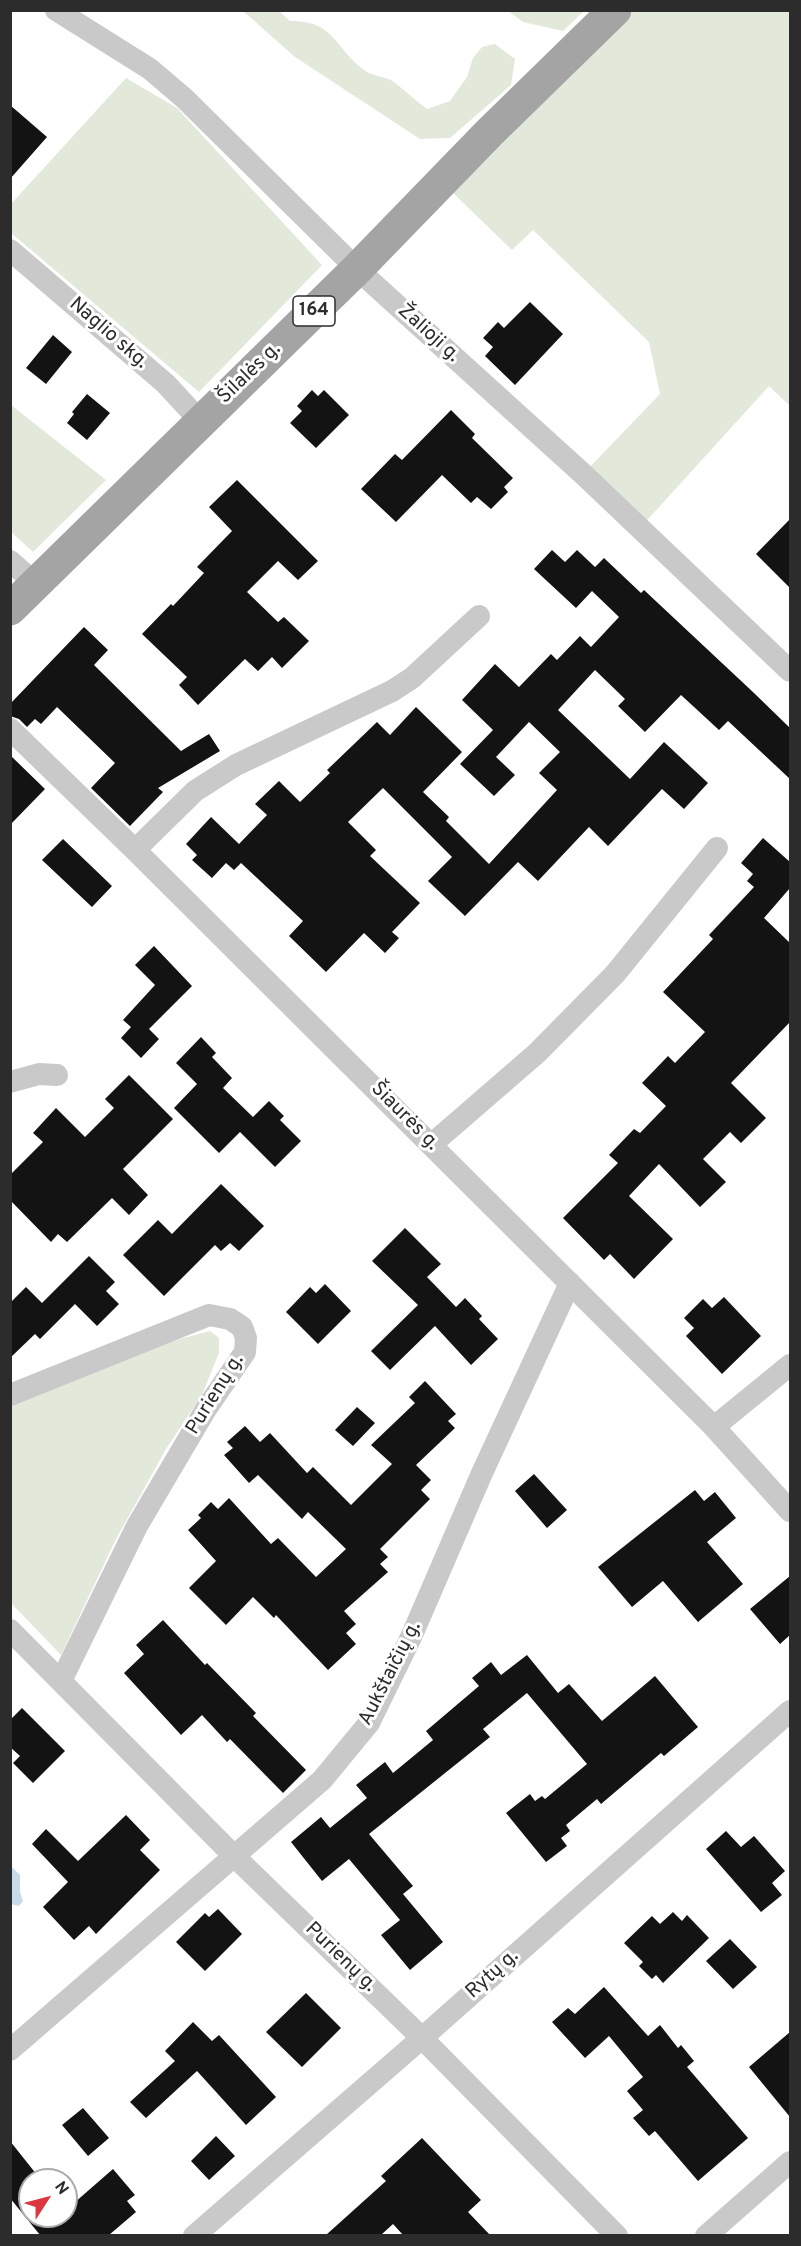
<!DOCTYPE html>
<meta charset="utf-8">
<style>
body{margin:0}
#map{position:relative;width:801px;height:2246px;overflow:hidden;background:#fff;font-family:Overpass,sans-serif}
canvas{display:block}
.frame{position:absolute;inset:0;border:12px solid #2c2c2c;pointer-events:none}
.north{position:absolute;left:18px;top:2168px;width:60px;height:60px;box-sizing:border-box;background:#fff;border:2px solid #ababab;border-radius:50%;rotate:54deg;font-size:16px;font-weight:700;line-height:24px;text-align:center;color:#2c2c2c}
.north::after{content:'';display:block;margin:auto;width:21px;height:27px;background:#da373f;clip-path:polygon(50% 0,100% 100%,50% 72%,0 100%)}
</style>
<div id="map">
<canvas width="801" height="2246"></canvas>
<div class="frame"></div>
<div class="north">N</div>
</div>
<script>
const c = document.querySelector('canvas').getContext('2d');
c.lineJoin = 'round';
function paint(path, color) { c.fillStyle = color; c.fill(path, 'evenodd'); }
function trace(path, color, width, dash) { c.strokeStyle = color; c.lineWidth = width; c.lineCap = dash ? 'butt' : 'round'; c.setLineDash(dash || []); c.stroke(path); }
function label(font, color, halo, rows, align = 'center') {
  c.font = font + ' Overpass,sans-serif'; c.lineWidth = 6; c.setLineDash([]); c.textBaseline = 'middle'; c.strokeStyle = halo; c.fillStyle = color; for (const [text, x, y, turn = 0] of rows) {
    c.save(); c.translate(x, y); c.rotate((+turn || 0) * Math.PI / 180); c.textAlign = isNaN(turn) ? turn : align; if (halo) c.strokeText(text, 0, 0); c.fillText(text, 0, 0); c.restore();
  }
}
paint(new Path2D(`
 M243,11H279L290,21C335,21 333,46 364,70C373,77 386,76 394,82C406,91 416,101 427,109L450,101L467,77L473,58L482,47L495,44L515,59L511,85L450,138L420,139L295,57Z
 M508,11H584L563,31L523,22Z
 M634,11H790V406L769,386L640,528L583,474L660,394L649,342L533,230L512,250L453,193L586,55Z
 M126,78L177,108L322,265L199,392L11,233V204Z
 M11,405L106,480L33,552L11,532Z
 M210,1331L219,1338V1353L202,1395L166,1449L115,1541L61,1655L11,1603V1406C74,1375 142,1348 210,1331Z`), '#e2e9da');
paint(new Path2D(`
 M11,1866L20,1875V1892L23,1901L19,1906L11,1904Z`), '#c7dbe8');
paint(new Path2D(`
 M10,105L47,137L10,179Z
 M530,302L563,334L515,385L485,356L493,347L483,338L498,322L504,328Z
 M53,335L72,352L46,384L26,368Z
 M312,390L318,396L324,390L349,415L316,448L290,423L302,411L297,406Z
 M87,394L110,413L87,440L67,423L74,414L72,412Z
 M451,410L475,434L472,438L513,478L504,487L508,492L491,509L477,497L471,503L442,475L396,522L361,489L395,454L402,460Z
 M237,480L318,561L298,580L278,561L247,592L278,622L284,617L309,641L282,668L272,657L258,671L245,659L198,705L179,685L187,677L142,634L171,604L173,606L204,573L197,567L232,531L209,507Z
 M790,519V588L756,554Z
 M552,550L565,562L577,550L595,567L604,558L641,593L644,590L754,693L790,728V779L728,721L719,730L681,695L645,732L618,706L625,699L595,670L558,710L630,779L664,742L708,783L684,809L662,789L608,846L589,827L538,881L518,862L465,916L428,881L452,857L383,788L348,822L376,850L370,856L420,903L392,932L399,938L385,953L364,933L326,972L289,936L303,921L241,863L234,870L226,863L212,878L192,860L197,855L186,844L211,817L239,844L267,815L255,804L279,781L300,802L330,773L327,770L377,722L390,735L416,707L462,752L423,792L449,817L446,821L489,864L557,790L539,773L560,752L529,722L496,757L515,775L494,796L460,764L493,730L462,700L495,664L519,687L551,654L557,660L580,636L591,647L619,617L592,591L576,608L534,569Z
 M84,627L108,650L94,665L181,751L209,734L220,751L158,788L163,792L130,826L91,788L115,763L57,707L41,724L35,719L27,727L19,719L10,716V704Z
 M10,755L45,789L10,825Z
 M763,838L790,862V888L764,918L790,943V1022L731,1083L766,1118L741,1143L730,1132L703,1159L726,1182L700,1207L659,1164L629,1196L673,1239L634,1279L610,1254L604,1260L563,1218L618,1163L609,1155L634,1129L640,1133L666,1106L642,1083L668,1056L675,1063L705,1032L663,992L713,939L709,935L754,887L747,881L753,874L741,863Z
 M63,839L112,886L92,907L42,860Z
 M154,946L192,986L149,1029L159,1039L141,1058L121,1038L131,1027L123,1020L155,985L135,965Z
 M201,1037L216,1053L212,1057L232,1078L223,1088L253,1117L269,1101L284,1116L280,1120L301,1141L275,1167L240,1132L219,1153L174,1108L197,1084L176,1063Z
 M129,1075L173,1119L123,1169L148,1195L129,1215L112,1198L67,1242L58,1234L51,1242L10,1200V1175L43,1142L33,1133L56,1108L85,1137L114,1108L105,1099Z
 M221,1184L264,1226L239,1251L230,1243L221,1251L215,1245L164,1296L123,1255L158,1220L172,1234Z
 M405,1228L441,1264L427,1277L456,1307L465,1298L482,1316L479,1319L498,1339L471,1365L435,1326L390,1370L371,1351L418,1305L372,1261Z
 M89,1256L115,1282L106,1291L119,1304L97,1326L75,1304L40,1339L35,1334L10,1358V1303L26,1287L42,1303Z
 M325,1284L351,1311L318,1344L286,1312L310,1287L316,1293Z
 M724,1297L761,1336L722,1374L686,1336L694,1328L684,1318L703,1299L712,1308Z
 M425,1381L456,1414L448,1421L455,1428L416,1465L431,1480L421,1490L430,1499L380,1549L388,1557L380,1564L388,1572L344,1611L356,1624L346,1633L356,1644L328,1670L276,1615L274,1618L253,1597L226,1625L189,1588L216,1561L188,1530L201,1518L198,1515L211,1502L218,1509L229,1498L271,1544L278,1538L316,1577L346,1549L308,1512L302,1519L258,1475L249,1483L224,1455L233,1448L227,1442L245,1426L260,1442L270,1433L307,1473L313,1467L351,1505L392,1464L371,1445L415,1403L409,1397Z
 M357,1407L375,1423L353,1446L335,1430Z
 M534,1474L567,1510L547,1528L515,1491Z
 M695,1490L704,1501L715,1492L736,1518L707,1542L743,1584L698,1622L663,1581L632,1607L598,1567Z
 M790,1576V1635L780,1644L750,1609Z
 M163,1620L205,1665L207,1663L256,1713L253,1716L306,1770L283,1793L230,1739L227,1742L202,1715L181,1735L124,1673L144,1654L136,1645Z
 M527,1655L558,1693L569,1684L602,1721L655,1676L698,1727L664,1756L661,1753L601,1804L597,1799L566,1825L570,1831L561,1838L567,1846L546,1862L506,1813L530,1794L535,1801L542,1796L545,1799L587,1764L527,1693L483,1729L490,1737L369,1834L413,1886L403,1894L443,1942L410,1970L381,1935L400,1920L349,1859L322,1881L291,1842L321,1817L330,1828L367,1798L356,1785L385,1762L393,1773L433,1740L426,1731L479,1686L472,1678L491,1662L501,1675Z
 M22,1708L65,1751L33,1783L13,1763L20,1756L10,1747V1720Z
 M126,1815L150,1840L140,1850L160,1870L96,1934L89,1926L74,1940L43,1907L68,1882L32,1844L46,1829L78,1861Z
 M726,1831L741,1847L754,1836L785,1871L772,1883L782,1895L761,1912L706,1849Z
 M218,1909L242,1934L205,1971L176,1942L205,1913L209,1917Z
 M673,1912L682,1921L687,1915L709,1938L663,1983L656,1975L652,1979L639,1966L643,1962L624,1943L652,1916L660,1924Z
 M730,1939L757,1967L733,1989L706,1961Z
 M604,1987L648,2036L660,2025L678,2048L681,2045L694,2061L687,2067L748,2138L698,2181L655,2131L649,2136L633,2118L643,2110L627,2091L643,2077L609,2036L585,2058L552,2022L568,2008L575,2014Z
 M306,1993L341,2028L302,2067L266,2032Z
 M193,2022L212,2041L219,2035L276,2097L246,2125L197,2071L146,2118L130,2102L175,2061L165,2051Z
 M790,2032V2117L749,2067Z
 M83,2108L109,2138L88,2156L62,2125Z
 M216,2136L235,2156L209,2180L191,2161Z
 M422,2138L481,2200L468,2212L490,2235H403L393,2224L381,2235H326L386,2181L381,2176Z
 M10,2141L41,2180H30V2216H66V2210L113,2169L135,2195L127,2201L136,2212L109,2235H40L10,2198Z`), '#131313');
trace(new Path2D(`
 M56,10L150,69L184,98L357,269L583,474L790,671
 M10,250L166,384L201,422
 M10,561L36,584
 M10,729L135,850L714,1427L790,1511
 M135,850L195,791L236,765L392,691L412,678L479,616
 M10,1082L39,1074L57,1075
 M432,1144L537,1053L615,974L717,848
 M10,1395L209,1315L230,1319L242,1327L246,1338L245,1352L206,1409L137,1526L61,1681
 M714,1427L790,1365
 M10,1630L234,1856L422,2038L617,2236
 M10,2050L322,1780L369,1723L412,1635L482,1473L570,1283
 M194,2236L422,2038L790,1711
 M706,2236L790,2162`), '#c9c9c9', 22);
trace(new Path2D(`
 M10,609L357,269L489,133L615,10`), '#a4a4a4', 33);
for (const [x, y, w] of [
 [314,311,42]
]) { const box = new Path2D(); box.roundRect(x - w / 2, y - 15, w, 30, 4.5); c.fillStyle = '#fff'; c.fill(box); trace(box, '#2c2c2c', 1.5); }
label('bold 18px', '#2c2c2c', null, [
 ["164",314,311]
]);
label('20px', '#2c2c2c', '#fff', [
 ["Naglio skg.",108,334,41],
 ["Žalioji g.",428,334,42],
 ["Šilalės g.",250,374,-44],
 ["Šiaurės g.",404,1117,45],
 ["Purienų g.",216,1395,-58],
 ["Aukštaičių g.",391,1674,-63],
 ["Purienų g.",340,1958,44],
 ["Rytų g.",493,1975,-42]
]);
</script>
